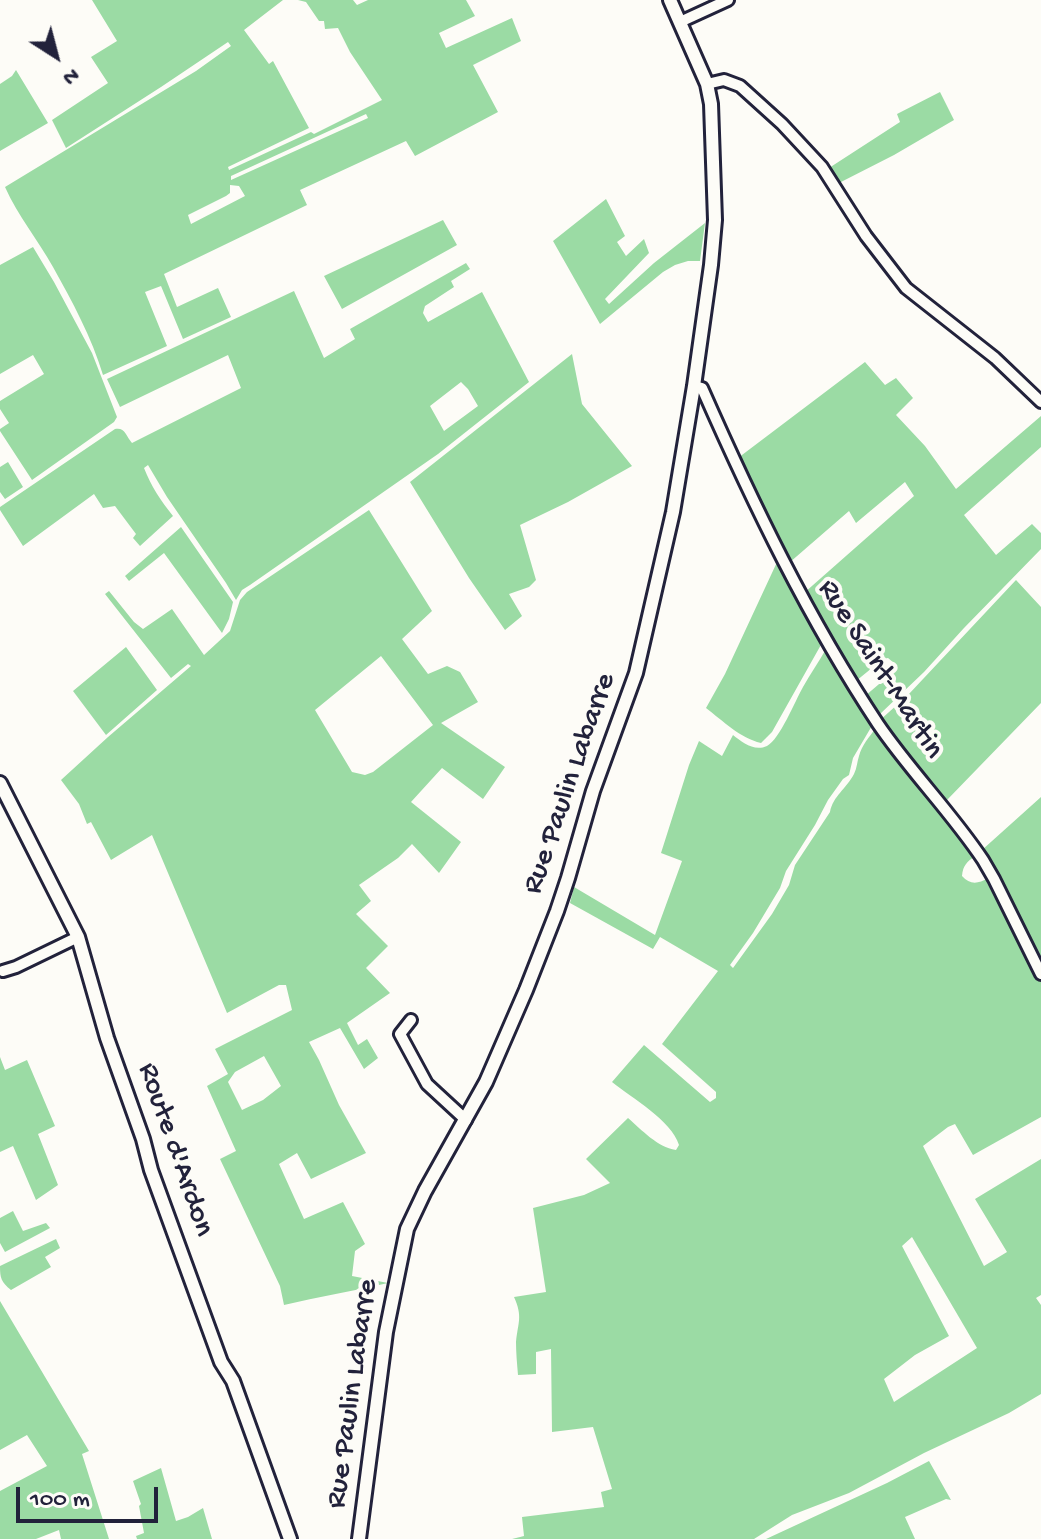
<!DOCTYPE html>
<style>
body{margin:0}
#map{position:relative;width:1041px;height:1539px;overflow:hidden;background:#fdfcf7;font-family:"Gochi Hand",sans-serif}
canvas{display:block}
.north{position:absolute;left:16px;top:16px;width:80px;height:80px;-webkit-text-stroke:6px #fdfcf7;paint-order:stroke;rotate:144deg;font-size:22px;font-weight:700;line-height:32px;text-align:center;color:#22223b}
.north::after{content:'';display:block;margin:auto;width:28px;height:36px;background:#22223b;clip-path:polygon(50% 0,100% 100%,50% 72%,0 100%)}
.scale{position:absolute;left:16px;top:1487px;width:142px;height:36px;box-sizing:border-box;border:4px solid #22223b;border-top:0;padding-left:10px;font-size:24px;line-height:28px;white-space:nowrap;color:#22223b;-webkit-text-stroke:6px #fdfcf7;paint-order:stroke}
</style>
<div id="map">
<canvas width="1041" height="1539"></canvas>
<div class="north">N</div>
<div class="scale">100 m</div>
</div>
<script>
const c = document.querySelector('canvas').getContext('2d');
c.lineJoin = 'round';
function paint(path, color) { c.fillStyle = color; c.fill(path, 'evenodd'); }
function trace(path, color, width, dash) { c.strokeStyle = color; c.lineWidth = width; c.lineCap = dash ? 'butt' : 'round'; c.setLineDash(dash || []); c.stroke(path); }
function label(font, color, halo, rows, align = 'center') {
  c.font = font + ' "Gochi Hand",sans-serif'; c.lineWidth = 8; c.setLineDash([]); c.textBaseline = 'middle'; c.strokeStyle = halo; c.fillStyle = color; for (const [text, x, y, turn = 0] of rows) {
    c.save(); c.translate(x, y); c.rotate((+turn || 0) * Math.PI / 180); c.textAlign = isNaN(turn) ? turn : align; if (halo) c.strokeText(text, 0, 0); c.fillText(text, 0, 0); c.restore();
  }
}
paint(new Path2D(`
 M92,0H283L244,30L269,64L273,61L309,128L228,167L229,170L311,132L314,134L382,100L350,52L338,28L325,29L324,21H319L306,2L298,0H353L357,5L368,0H466L475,16L439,33L446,48L512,18L521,41L473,65L498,112L415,156L406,141L300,190L307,205L164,274L177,307L218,288L231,317L183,339L161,286L145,292L167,346L103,375C92,338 72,301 53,267C38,240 18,216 5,187L196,71L231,46L228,42L161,87L66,148L52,120L108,83L91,57L117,41ZM366,114L368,118L231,180V176ZM230,185L239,186L245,196L191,224L188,215L226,196L230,193Z
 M16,70L48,123L0,151V84L12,76Z
 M940,92L954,120L894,155L839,183L829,168L900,122L897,114Z
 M606,199L625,236L617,242L626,256L644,239L649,253L605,299L609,304L654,263L705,223L700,261H688L675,265L663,272L600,324L553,241Z
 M443,220L457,245L342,309L324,276Z
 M33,247L54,282L92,353L117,417L114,422L32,480L0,431V429L9,423L0,409V401L44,374L33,355L0,374V265Z
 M466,263L470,269L451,281L454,287L425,306L423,313L428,322L482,292L529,382L438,454L250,585L242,590L236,600L226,583L167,497L148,465L144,468C151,486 161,501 173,516L140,546L133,538L136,534L115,506L103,508L94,494L23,546L0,510V507L115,429C125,427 126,436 132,443L241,388L228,355L120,407L107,379L294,291L324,358L355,339L350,329ZM461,382L468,389L478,406L444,431L430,406Z
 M572,354L582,404L632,466L568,502L520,525L536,580L529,587L509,594L522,616L505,630L469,578L410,482Z
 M865,362L885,385L896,378L913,398L896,415L925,446L956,489L1041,416V447L964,515L996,555L1032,524L1041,533V549L964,628L924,672L879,715L865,696L892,673L894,663L888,658L883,659L856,681L804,593L914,496L905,482L856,523L849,511L789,563L738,458Z
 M8,462L23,487L5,499L0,492V467Z
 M369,510L432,611L402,639L428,674L447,666L460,672L478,702L441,723L505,767L483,799L442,768L411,802L461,842L439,873L412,844L398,858L359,885L371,901L356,914L388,946L366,968L390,993L347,1023L358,1045L367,1039L378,1058L364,1069L340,1028L309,1042L319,1060L339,1105L366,1153L311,1179L297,1153L279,1164L304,1219L343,1202L365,1244L355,1251L352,1276L388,1283C353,1291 318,1297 284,1305L280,1286L220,1159L236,1151L207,1086L228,1074L215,1049L292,1010L286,985H279L227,1013L152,835L111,860L91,822L87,824L79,804L61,780L108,737L191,666L188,664L171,678L105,594L109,591L134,622L143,629L172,609L204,655L230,631L240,600L247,592ZM381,656L433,725L373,772L365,775L352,772L315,710ZM264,1056L281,1086L263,1100L242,1110L228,1082L235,1072Z
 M181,527L233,602L229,619L222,633L164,553L129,581L125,576Z
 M778,560L822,643L772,732L761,743C740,738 723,721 706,708L725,674Z
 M1016,580L1041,607V703L946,801L911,762L879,721L908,695Z
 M126,647L157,690L106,735L73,691Z
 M826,649L873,724L853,758L849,775L843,779L828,800L815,825L786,871L780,888L753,933L730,965L733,968L772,914L789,885L795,865L830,812C833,796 846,789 854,774C857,768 857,762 859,756C862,745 869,737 876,728L975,856C967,862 963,865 962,876C970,885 978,884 988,878L1021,951L1041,980V1117L973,1155L955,1124L948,1127L923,1146L984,1266L1007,1252L975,1199L1041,1159V1295L1036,1298L1041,1305V1394L1009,1413L924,1453L849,1493L792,1515L754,1539H512L524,1536L522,1517L604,1507L601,1492L612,1489L593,1427L552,1432L551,1349L536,1352V1374L518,1375C517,1364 516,1352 516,1342C518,1322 523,1317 514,1297L546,1292L533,1208L584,1195L610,1183L586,1159L628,1118C642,1130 657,1147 676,1150L679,1145C671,1120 633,1099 612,1082L644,1045L710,1102L716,1098V1092L662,1044L718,971L660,937L653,949L570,903L574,887L655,935L682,861L661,853L689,765L699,741L722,756L733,735C742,742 754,752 767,746C780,739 795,701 803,687C810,674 819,662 826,649ZM912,1237L977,1348L894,1402L884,1379L915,1355L949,1336L902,1246Z
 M1041,797V960C1024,925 1006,879 982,850Z
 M0,1057L5,1070L27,1060L55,1126L38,1134L58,1185L36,1200L13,1146L0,1152Z
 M13,1211L23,1231L46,1223L50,1228L5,1252L0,1243V1218Z
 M56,1239L60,1248L45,1257L51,1267L11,1290C1,1282 0,1278 0,1266Z
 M0,1301L89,1451L82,1454L109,1539H61L59,1530L36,1539H0V1491L47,1466L27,1435L0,1450Z
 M929,1461L951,1500L946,1499L905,1517L915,1539H766L887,1483Z
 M161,1468L176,1521L188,1517L203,1508L212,1539H137L136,1536L144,1533L139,1506L141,1504L133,1481Z`), '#9bdba4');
const minor = new Path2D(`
 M680,22L728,0
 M707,84L724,80L740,86L782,124L822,167L866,236L906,288L995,358L1041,402
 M694,386L702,388C753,504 808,618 878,724C910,771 951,812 983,860L994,879L1041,974
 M3,971L16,967L78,937
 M411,1020L400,1034L427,1084L466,1120`);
const tertiary = new Path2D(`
 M0,783L78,937L107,1038L143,1139L151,1170L221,1362L233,1381L290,1539
 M359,1539L386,1332L407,1229L425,1191L486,1082L526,990L557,911L568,878L593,791L636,673L673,512L694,386L711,265L715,220L711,104L707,84L670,0`);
trace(minor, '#22223b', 16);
trace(tertiary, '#22223b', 18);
trace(minor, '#fdfcf7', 10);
trace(tertiary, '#fdfcf7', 12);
label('30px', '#22223b', '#fdfcf7', [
 ["Rue Saint-Martin",879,670,57],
 ["Rue Paulin Labarre",571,784,-71],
 ["Route d'Ardon",174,1150,71],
 ["Rue Paulin Labarre",354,1394,-82]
]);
</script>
